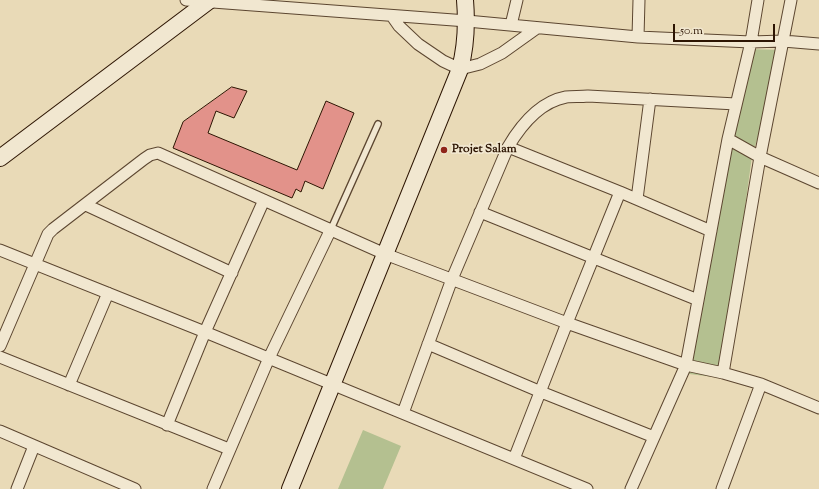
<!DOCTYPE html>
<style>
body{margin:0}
#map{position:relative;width:819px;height:489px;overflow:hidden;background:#e9dab7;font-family:"Sorts Mill Goudy",serif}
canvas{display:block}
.scale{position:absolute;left:673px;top:24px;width:102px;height:18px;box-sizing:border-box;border:2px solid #2d1503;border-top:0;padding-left:5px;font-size:12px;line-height:14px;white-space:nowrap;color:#2d1503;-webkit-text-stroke:3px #f1e7d0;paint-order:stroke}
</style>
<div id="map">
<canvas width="819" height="489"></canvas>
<div class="scale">50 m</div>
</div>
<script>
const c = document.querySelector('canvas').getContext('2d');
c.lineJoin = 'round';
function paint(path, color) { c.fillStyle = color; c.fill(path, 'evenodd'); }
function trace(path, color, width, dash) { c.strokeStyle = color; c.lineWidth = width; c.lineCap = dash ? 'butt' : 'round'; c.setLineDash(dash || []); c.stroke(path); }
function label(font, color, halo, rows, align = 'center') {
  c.font = font + ' "Sorts Mill Goudy",serif'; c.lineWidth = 3.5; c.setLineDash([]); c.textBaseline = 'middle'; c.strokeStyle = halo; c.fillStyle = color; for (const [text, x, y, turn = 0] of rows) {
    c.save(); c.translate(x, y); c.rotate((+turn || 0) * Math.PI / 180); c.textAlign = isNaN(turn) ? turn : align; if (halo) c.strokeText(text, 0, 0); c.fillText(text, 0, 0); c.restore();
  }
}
paint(new Path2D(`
 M747,49L785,50L752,156L722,378L689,374L723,137Z
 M363,430L401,446L383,489H338Z`), '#b4c090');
const building = new Path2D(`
 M232,87L247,91L234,118L216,111L208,133L297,170L326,101L354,113L323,189L305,181L301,192L296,189L292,198L173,148L183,122Z`);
paint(building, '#e2928a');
trace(building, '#2d1503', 1);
const lane = new Path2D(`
 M331,229L378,124`);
const street = new Path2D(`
 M186,0L467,21L638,37L751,42L783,41L819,44
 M392,16L399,26L418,44L443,61L460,69L480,64L502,53L537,28
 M511,25L517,0
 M638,37L639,0
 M728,139L760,157L819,183
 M508,147L620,192L711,231
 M637,199L650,99
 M86,205L232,273
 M480,212L698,300
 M0,250L205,332L587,489
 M428,344L541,392L654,437
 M0,346L48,234L53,229L144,159L150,155L158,153L385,254L567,323L686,365L723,373L761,384L819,408
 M0,357L229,449
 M723,373L760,157L791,0
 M69,385L108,293
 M403,413L452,279L508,147C521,125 539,102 566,97C573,96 580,97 588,96L736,104
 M167,425L205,332L264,200
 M0,431L135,489
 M514,459L567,323L620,192
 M17,489L34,446
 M213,489L269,358L331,229
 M631,489L686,365L728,139L751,42L758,0
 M722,489L761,384`);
const secondary = new Path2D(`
 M0,158L210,0
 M290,489L460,69C466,46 467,24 465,0`);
trace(lane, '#5c4630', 8);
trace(street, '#5c4630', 13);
trace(secondary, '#2d1503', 18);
trace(lane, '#f1e7d0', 5.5);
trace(street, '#f1e7d0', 11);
trace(secondary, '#f1e7d0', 16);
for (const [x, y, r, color] of [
 [444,150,4,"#8f2418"]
]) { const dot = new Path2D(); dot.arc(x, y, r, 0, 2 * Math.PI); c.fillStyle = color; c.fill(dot); trace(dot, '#f1e7d0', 1.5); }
label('bold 12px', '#2d1503', '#f1e7d0', [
 ["Projet Salam",452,150]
], 'left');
</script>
